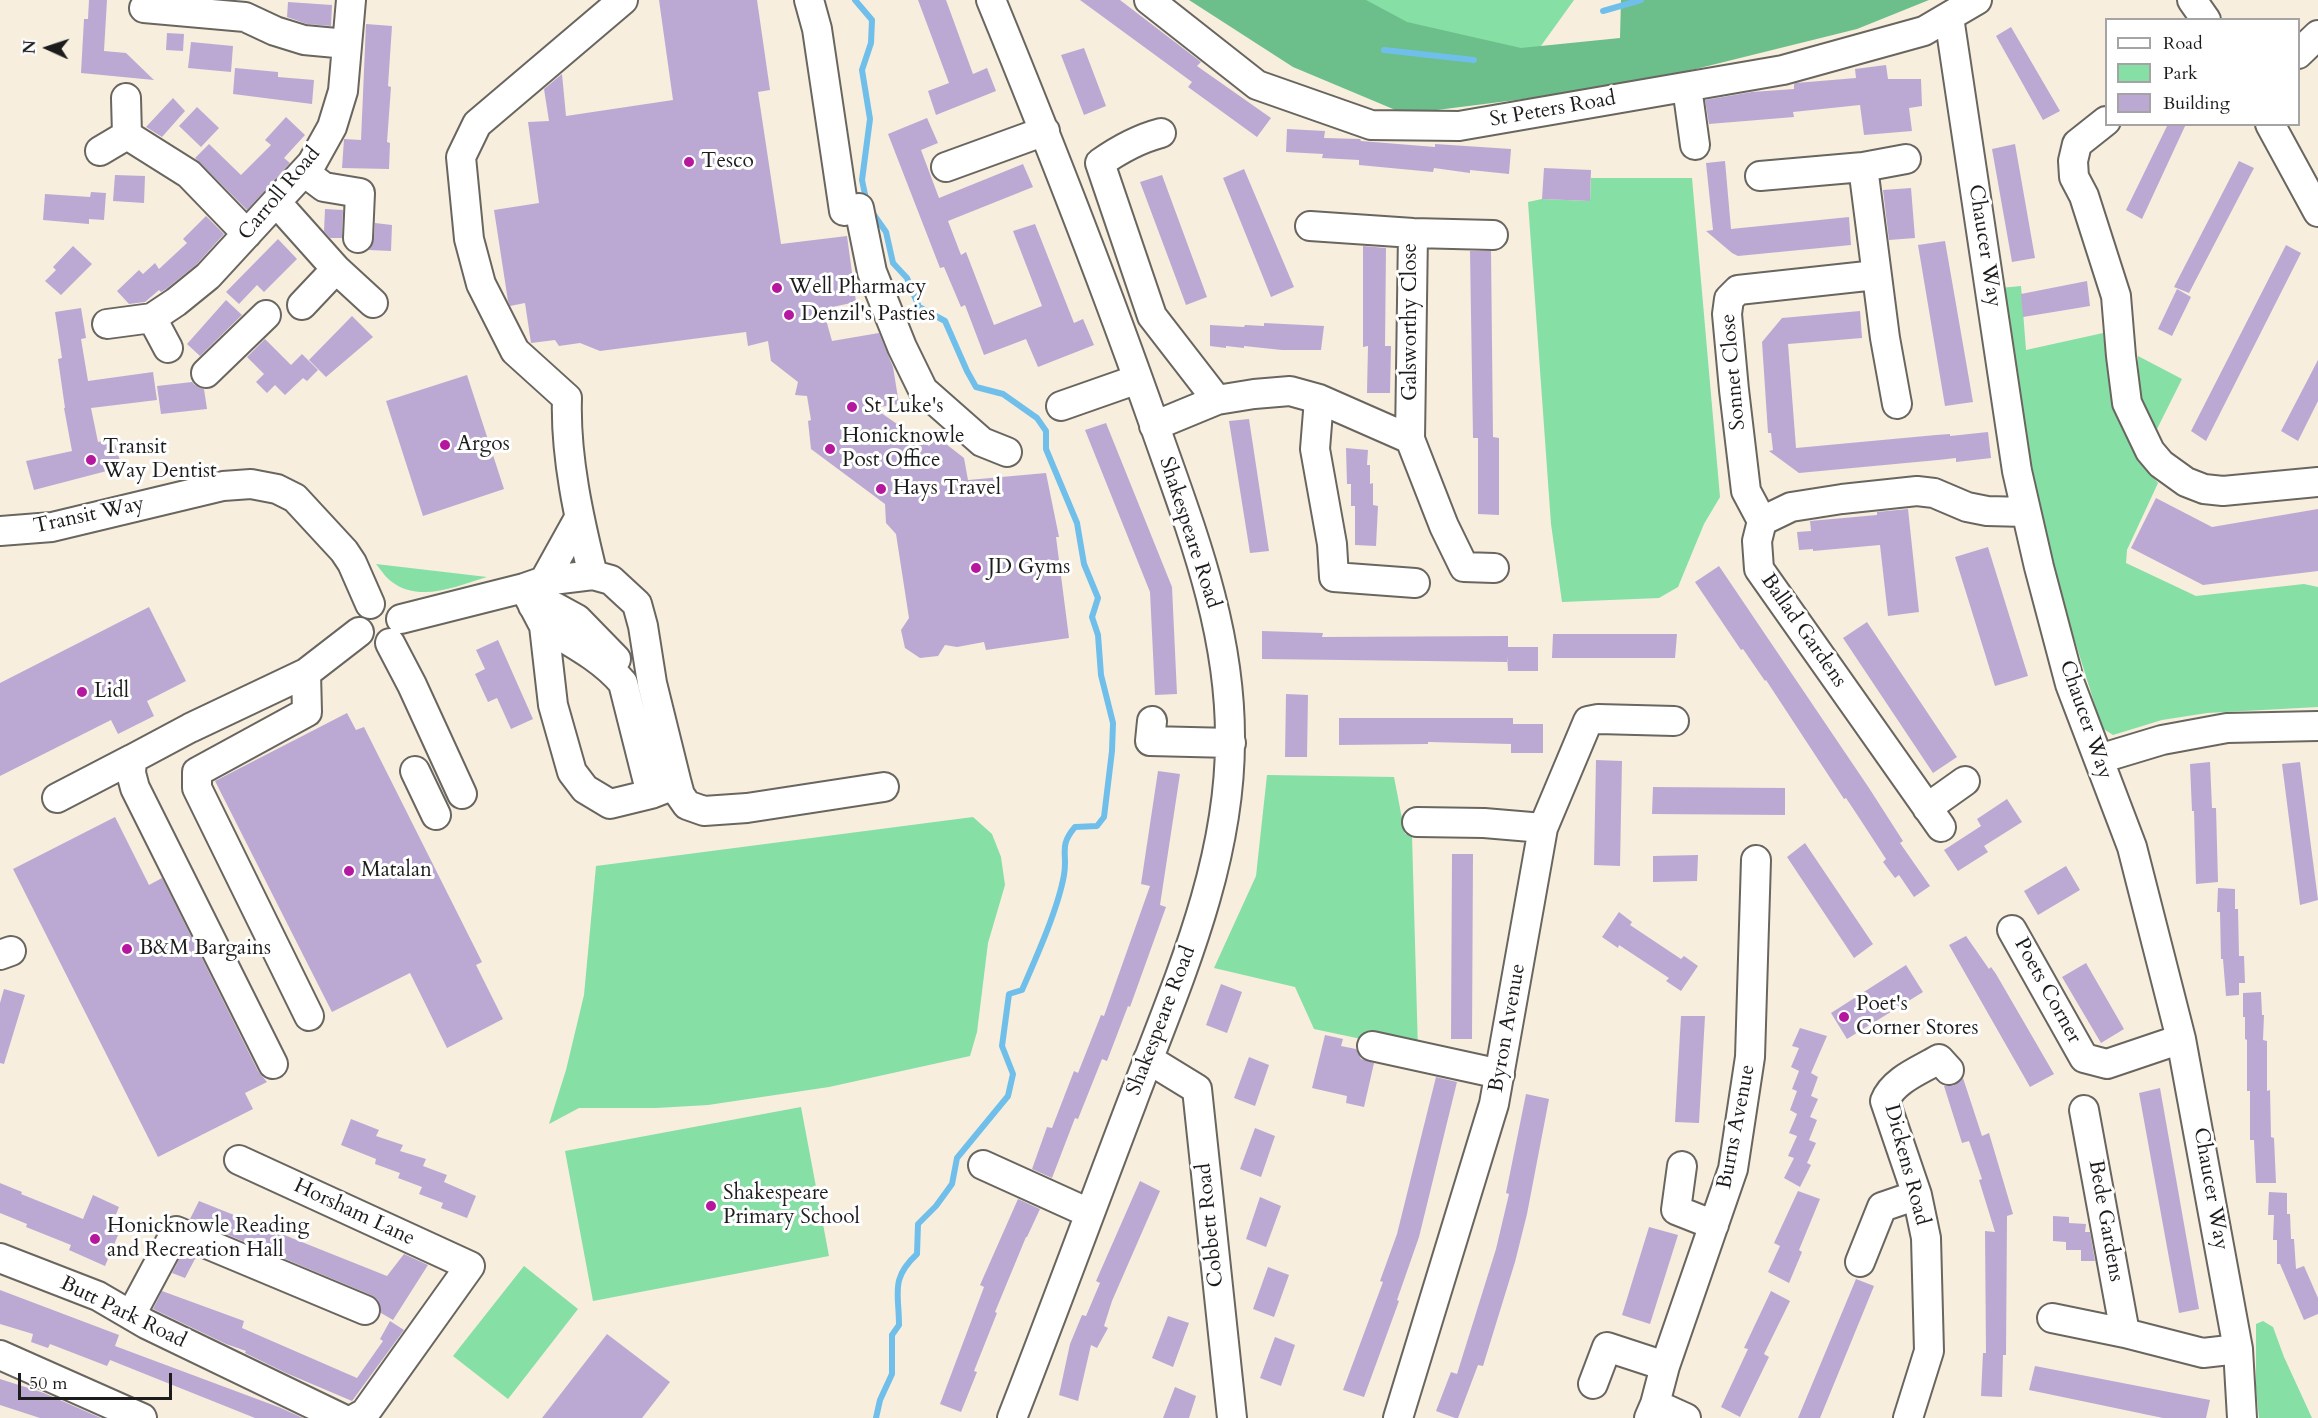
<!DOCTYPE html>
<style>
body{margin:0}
#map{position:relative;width:2318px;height:1418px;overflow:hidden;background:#f7eede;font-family:Cardo,serif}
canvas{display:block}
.legend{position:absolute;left:2105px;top:18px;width:195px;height:108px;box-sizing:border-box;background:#fff;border:2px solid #a4a4a4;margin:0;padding:8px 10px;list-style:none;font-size:18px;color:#1c1c1c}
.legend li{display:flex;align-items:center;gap:12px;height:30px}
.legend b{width:30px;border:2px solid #a4a4a4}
.north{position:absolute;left:18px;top:18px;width:60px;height:60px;-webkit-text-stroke:4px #fff;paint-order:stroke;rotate:273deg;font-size:16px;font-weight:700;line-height:24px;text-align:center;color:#1c1c1c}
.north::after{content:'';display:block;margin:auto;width:21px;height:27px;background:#1c1c1c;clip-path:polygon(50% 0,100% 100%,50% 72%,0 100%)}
.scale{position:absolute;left:18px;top:1373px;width:154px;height:27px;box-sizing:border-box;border:3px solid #1c1c1c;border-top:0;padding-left:8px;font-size:18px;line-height:21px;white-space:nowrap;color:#1c1c1c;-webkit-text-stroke:4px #fff;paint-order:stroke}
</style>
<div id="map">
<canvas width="2318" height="1418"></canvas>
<ul class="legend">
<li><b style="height:8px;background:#fff"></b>Road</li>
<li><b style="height:16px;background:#86dfa4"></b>Park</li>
<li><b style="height:16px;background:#bba9d4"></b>Building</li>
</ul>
<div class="north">N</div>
<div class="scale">50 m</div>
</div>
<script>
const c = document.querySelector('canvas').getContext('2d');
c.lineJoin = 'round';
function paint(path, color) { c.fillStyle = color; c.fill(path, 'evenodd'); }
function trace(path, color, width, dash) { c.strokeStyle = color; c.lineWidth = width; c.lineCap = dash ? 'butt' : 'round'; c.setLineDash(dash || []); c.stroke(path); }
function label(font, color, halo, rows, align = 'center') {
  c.font = font + ' Cardo,serif'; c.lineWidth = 6; c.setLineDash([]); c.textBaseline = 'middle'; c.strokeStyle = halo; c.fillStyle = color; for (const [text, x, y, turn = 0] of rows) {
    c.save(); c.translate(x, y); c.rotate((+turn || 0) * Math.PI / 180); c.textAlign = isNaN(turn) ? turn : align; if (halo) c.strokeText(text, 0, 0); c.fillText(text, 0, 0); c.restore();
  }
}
paint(new Path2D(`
 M1343,0H1574L1538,50L1407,37Z
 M1591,178H1692L1720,497L1704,524L1678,587L1659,598L1562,602L1551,524L1528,202L1542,199L1590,201Z
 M2021,286L2026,350L2103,333L2111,396L2122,428L2152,476L2158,483L2127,550L2126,563L2196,596L2304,584L2318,587V707L2207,713L2162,720L2113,735L2102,728L2039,525L2000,288Z
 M2138,356L2182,379L2156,431L2139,402Z
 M376,564L487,577C457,586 420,603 392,582C386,578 381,570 376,564Z
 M1267,775L1394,777L1405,834L1412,835L1418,1051L1314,1029L1295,987L1214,968L1256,876Z
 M973,817L992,834L1001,857L1005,885L988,943L977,1032L970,1056L829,1087L708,1105L656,1108H579L549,1124L566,1070L584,995L596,866Z
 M801,1107L829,1256L593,1301L565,1151Z
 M524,1266L578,1309L508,1399L453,1356Z
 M2263,1321L2273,1327L2284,1357L2312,1418H2259L2256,1388V1324Z`), '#86dfa4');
paint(new Path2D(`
 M1189,0H1366L1407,22L1521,48L1620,38L1621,0H1929L1857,29L1627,86L1405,114L1293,67Z`), '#6cbe8a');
trace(new Path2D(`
 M855,0L872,20L871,43L862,70L870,119L862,180L867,204
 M1603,11L1641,0
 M1384,50L1474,60
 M872,212L886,232L893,263L907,278L919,307L945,321L967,371L976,387L1003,394L1037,418L1046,431V449L1077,523L1084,564L1098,598L1092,617L1098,635L1101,675L1113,723L1112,751L1104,817L1097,826L1075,827C1058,847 1068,853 1064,875C1058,909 1036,958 1022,990L1009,994L1002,1046L1013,1074L1008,1096L957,1158L952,1184L936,1206L918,1224L917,1254C890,1279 899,1293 899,1325L892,1335V1374L880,1400L876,1418`), '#70bfeb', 6);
paint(new Path2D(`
 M89,0H107L104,51L126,53L154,80L81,73L84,19H88Z
 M659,0H757L770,90L758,92L781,244L847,236L856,302L823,309L832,341L879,333L893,367L899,404L874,408L929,446L937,437L964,458L968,480L1046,473L1059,537H1056L1069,638L986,650L984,642L957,647L945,645L938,656L920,658L905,648L901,630L909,618L896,534L886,523L885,504L811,449L808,421L811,420L807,396L795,395L798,382L771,361L768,341L748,346L746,332L600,351L580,343L559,346L555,340L531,343L525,303L510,306L508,301L494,210L539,203L528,122L549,121L544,89L562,74L566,116L673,100Z
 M918,0H946L973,74L987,68L996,91L936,115L928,91L949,83Z
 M1080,0H1120L1201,62L1197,66L1271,118L1257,137L1188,87L1192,82Z
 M288,2L332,5L331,26L307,24L287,17Z
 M366,24L392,26L388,86L391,87L387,142L390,143L389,169L342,168L344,139L361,140Z
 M2011,27L2060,111L2043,120L1996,36Z
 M167,33L184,34L183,51L166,50Z
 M191,42L233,46L231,72L188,68Z
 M1084,48L1106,106L1084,115L1061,55Z
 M1886,65L1888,79H1921L1922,106L1909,108L1912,131L1864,135L1860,105L1793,112L1794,117L1709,124L1705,100L1752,92L1794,89V84L1796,83L1856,78L1855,69Z
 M235,68L278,72V77L314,80L312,104L233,94Z
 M173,98L185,111L162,137L146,127Z
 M197,107L219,128L201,147L179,126Z
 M286,117L305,135L284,158L290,163L247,210L195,158L209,144L241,175L271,145L265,140Z
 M927,118L938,143L921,150L939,198L1023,164L1033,187L948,221L961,255L966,252L994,325L1042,306L1013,231L1035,224L1074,323L1083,319L1094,345L1038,367L1026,339L984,355L965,305L961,307L944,267L940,268L888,134Z
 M2168,124H2186L2142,219L2126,210Z
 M1287,129L1325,131L1324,138L1360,139L1361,141L1435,147V144L1511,149L1509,174L1470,170V173L1434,168L1433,172L1359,165V160L1322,158L1323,154L1286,152Z
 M2015,144L2035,258L2012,262L1992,149Z
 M1725,161L1731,229L1849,217L1851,245L1738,256L1732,253L1706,231L1713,230L1706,163Z
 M2239,161L2254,168L2189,293L2174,287Z
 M1544,168L1591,170L1590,201L1542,199Z
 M1244,169L1294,287L1271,297L1223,178Z
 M115,175L145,176L144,203L113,201Z
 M1162,175L1207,297L1186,305L1140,182Z
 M1911,188L1915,238L1889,240L1883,190Z
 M91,192L106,193L104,220L89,219V224L43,220L45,194L90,197Z
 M325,209L343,210L342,238H330L324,231Z
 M206,216L224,234L197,264L166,289L161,292L159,290L145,302L129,304L117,291L139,270L143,274L155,263L159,269L187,243L183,239Z
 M375,223L392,225L391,251L369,250L374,239Z
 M278,239L297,259L264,292L257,285L239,304L226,292Z
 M1945,241L1973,402L1945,406L1918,245Z
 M2286,245L2301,253L2206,441L2191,431Z
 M73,246L92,264L61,295L45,281L56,270L53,267Z
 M1363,246L1386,248L1385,346H1391L1390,393H1367L1368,346L1363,347Z
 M1470,251H1491L1493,437L1499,438V515L1478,514V438H1473Z
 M2087,281L2090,306L2023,317L2021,294Z
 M2177,289L2191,297L2172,336L2158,329Z
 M226,300L242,315L200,356L187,344Z
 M81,308L86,338L81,339L88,381L153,372L157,400L91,408L98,442L113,438L122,467L34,490L26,461L72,451L64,408H65L58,359L62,358L55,312Z
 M1860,311L1862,338L1788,344L1796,448L1936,435L1950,434V436L1988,432L1991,458L1956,462V458L1938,460L1799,473L1769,451L1773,450L1771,433H1768L1762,342L1782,318Z
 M352,316L373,337L326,377L309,360Z
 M1264,323L1324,326L1321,350H1282L1244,346V348L1226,346V348L1210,346V325L1244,327L1245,325L1264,326Z
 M265,339L291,365L302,354L318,370L307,381L303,378L285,395L275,385L267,393L256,382L264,374L247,357Z
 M2318,360V401L2298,441L2281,431Z
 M467,375L504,489L423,516L386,401Z
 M192,382L195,385L204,389L207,409L161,414L157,386Z
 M1249,419L1269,551L1250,553L1229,421Z
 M1106,423L1172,587L1177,694L1155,695L1150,592L1085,430Z
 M1346,448L1368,450L1367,465H1370V484L1373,483V505L1378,506L1376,546L1355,545V506H1351V484H1347Z
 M2156,498L2212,527L2318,509V571L2203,585L2131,548Z
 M1908,509L1919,612L1888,616L1880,545L1813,551V549L1799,550L1797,532L1811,531L1810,521L1877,515V512Z
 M1988,547L2028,676L1995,686L1955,557Z
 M1719,566L1869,788L1903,841L1900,843L1930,886L1914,897L1899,875L1895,878L1883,862L1886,859L1856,813L1846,798L1844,799L1766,680L1765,681L1743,649L1741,650L1695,582Z
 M149,607L186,681L147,701L154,716L118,734L111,720L0,776V683Z
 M1867,622L1957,757L1933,773L1843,638Z
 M1262,631L1323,633L1322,637L1508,636V647H1538V671H1508L1507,656V662L1262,659Z
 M1553,634H1677L1675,658H1552Z
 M498,640L533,719L511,729L497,698L488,702L475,674L485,669L476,650Z
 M1286,694L1308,695L1307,757H1285Z
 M347,713L356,730L364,727L482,962L476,965L503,1019L447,1048L410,973L332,1012L215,781Z
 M1339,718H1513V724H1543V753H1511V744L1428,742V744L1339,745Z
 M1596,760L1622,761L1620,866L1594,865Z
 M2210,762L2212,808H2216L2218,882L2196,884L2194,811H2192L2190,764Z
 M2300,762L2318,900L2300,905L2282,764Z
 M1158,771L1180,774L1160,905L1166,907L1130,1007L1128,1006L1107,1061L1102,1059L1078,1119L1075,1118L1052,1178L1032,1169L1047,1127L1052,1128L1074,1071L1078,1073L1101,1015L1104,1016L1150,886L1141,884Z
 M1653,787L1785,788V815L1652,814Z
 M2007,799L2022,822L1984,846L1988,852L1958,871L1944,850L1981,826L1977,819Z
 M115,817L149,885L162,878L258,1071L267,1082L245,1093L253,1109L158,1157L13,869Z
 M1805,843L1873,944L1854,958L1787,857Z
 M1452,854H1473L1472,1039H1451Z
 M1698,855L1697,881L1653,882V856Z
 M2066,866L2080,890L2038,915L2024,891Z
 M2218,888L2235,889V909H2238L2239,956H2244L2245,983H2239V995L2226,996L2223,959H2221L2220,912H2217Z
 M1619,912L1632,922L1630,925L1681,959L1684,956L1698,966L1681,991L1666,981L1669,978L1619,945L1618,948L1602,937Z
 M1966,936L1989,969L1991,967L1996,974L2054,1074L2030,1087L1949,945Z
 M2086,963L2124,1029L2101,1043L2062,977Z
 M1906,965L1923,992L1847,1039L1831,1013Z
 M1221,984L1242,992L1227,1033L1206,1025Z
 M4,989L25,995L4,1064L0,1063V1003Z
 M2261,992L2262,1015H2264L2263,1040L2267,1041V1091L2270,1090L2271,1137L2274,1138L2276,1183H2256L2254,1140H2250V1091H2247V1040L2245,1039V1017H2243V993Z
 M1681,1016H1705L1699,1123L1675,1122Z
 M1800,1028L1827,1036L1811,1073L1818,1077L1811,1096L1818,1099L1810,1117L1817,1120L1809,1140L1816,1143L1807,1163L1811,1165L1800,1187L1784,1178L1794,1158L1788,1156L1797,1136L1789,1133L1797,1114L1790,1110L1797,1091L1792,1089L1799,1071L1791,1067L1799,1048L1792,1046Z
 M1325,1035L1343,1039L1341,1046L1356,1049L1361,1059L1374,1063L1364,1107L1346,1103L1347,1096L1312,1088Z
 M1249,1057L1269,1065L1255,1106L1234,1098Z
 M1436,1077L1457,1082L1419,1237L1397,1300L1399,1301L1364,1397L1343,1390L1383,1282L1380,1281L1397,1234Z
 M1963,1078L1982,1136L1989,1133L2013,1214L2007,1216L2006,1355H2003L2002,1397L1981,1396L1983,1353H1986L1985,1231L1995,1232L1979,1180L1982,1179L1969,1141L1962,1143L1944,1086H1953Z
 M2160,1088L2199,1309L2179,1313L2139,1093Z
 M1526,1094L1549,1099L1527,1214L1515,1262L1483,1366L1478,1365L1458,1418H1455L1436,1411L1451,1372L1457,1374L1496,1249L1509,1194L1506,1193Z
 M351,1119L379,1130L376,1136L403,1145L400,1151L426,1159L423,1166L447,1175L444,1182L476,1196L467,1218L441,1208L443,1203L419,1194L422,1187L398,1178L400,1173L375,1164L376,1159L341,1145Z
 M1255,1128L1275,1136L1261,1177L1240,1169Z
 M1140,1181L1160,1191L1112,1301L1104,1326L1108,1328L1097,1348L1091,1345L1078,1401L1059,1395L1070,1344L1082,1315L1086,1316L1100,1283L1096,1281Z
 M0,1183L22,1192L21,1194L83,1219L93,1195L119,1207L112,1224L121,1228L105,1266L69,1250L71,1245L26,1227L27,1224L0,1213Z
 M1798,1191L1820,1199L1799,1250L1802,1252L1789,1283L1768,1272L1780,1246L1774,1243Z
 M2269,1192L2287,1193V1214H2290L2291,1239H2294L2296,1269L2304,1266L2318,1298V1314L2304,1320L2280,1264H2277V1240H2273L2274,1215H2268Z
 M1260,1197L1281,1206L1266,1247L1246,1239Z
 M1018,1199L1040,1209L1027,1237H1026L995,1312L997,1313L974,1371L977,1372L961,1412L940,1404L984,1287L980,1285Z
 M199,1201L387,1276L404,1254L428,1265L393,1320L381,1313L378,1300L371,1295L190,1219Z
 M2053,1216L2069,1217V1223L2086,1224L2085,1232H2090L2095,1261H2081V1250H2066V1242L2053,1241Z
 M1649,1227L1678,1235L1650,1324L1622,1315Z
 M183,1252L196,1257L185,1278L172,1273Z
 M1268,1267L1289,1275L1274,1317L1253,1309Z
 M1856,1279L1874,1286L1820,1418H1798Z
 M0,1290L119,1335L115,1346L281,1408L303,1418H255L110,1360L107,1366L50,1344L48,1348L31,1342L33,1334L0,1324Z
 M162,1291L244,1321L242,1328L357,1378L383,1341L380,1339L390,1321L404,1330L352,1401L286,1373L245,1353L246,1351L226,1344L153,1309Z
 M1771,1291L1790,1301L1764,1354L1769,1357L1740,1417L1721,1407L1748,1349L1744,1348Z
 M1168,1316L1189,1323L1173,1367L1152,1358Z
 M607,1334L670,1382L642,1418H542Z
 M1275,1337L1295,1345L1281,1386L1260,1378Z
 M2035,1366L2210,1400L2206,1418H2163L2029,1390Z
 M0,1379L44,1393L101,1418H40L0,1405Z
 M1175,1387L1196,1396L1189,1418H1163Z`), '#bba9d4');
const minor = new Path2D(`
 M809,0L817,29L844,211L859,208L872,272L902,347L923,390L982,442L1007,452
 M991,0C1048,139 1103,279 1153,421C1190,527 1231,627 1230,741C1230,868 1176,985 1132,1102C1092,1207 1053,1313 1012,1418
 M1149,0L1257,85L1371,125L1459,126L1783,70L1924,31L1977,0
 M2192,0L2206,20
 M144,8L245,17L275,31L304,40L347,44
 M1949,17L2017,471L2039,567L2070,684L2132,847L2181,1039L2238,1349L2242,1418
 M2298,54L2318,35
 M1687,87L1695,145
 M2106,121L2077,144L2073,161L2074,177L2084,196L2116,296L2121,356L2127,403L2150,451L2161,464L2186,482L2204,489L2223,491L2318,482
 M2270,124L2318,212
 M1161,133C1138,139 1120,149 1100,163L1152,316L1217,400
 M127,135L189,174L247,234
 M100,151L127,135L126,98
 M946,167L1045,131
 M304,172L324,187L360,193L358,238
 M1760,176L1863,167
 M277,203L336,269L373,303
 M1310,226L1413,233L1493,235
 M1413,233L1410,439L1444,526L1464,567L1494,568
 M302,305L336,269
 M152,318L168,348
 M107,324L152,318L176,302L208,276L312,163L332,127L343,91L351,0
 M206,373L266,315
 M1319,399L1315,449L1332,544L1334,577L1415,583
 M1897,404L1885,338L1863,167L1906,159
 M1061,406L1138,379
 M1154,426L1217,400L1254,394L1290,391L1319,399L1410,439
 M1762,521L1746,491L1734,390L1727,314L1729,299L1738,290L1876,275
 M1762,521L1757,541L1759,569L1941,827
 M1762,521L1791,507L1842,499L1917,491L1934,493L1967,507L1987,511L2026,512
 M0,531L52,527L223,486L251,484L277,489L295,498L344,551L352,563L370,604
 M593,575C579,519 565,456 567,398L515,351L481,284L469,239L461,157L477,124L623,0
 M544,581L579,518
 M524,588L544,626L553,705L572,772L585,789L610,804L651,794L677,784
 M533,606L555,607L577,619L616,659
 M401,619L524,588L544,581L593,575L611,580L637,604L643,626L652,683L677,784L680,795L687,805L704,811L747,808L884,787
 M544,626C572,643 602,658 623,683L651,794
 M390,643L412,685L462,794
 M306,673L307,712L197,772V788L309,1016
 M1152,721L1150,741L1231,743
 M2099,759L2162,740L2227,728L2318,726
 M415,771L436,815
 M57,798L132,759
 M1927,808L1965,781
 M1417,822L1484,823L1543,828
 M2012,930L2084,1058L2107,1064L2181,1039
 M0,955L11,951
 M1372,1046L1500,1074
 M1148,1059L1197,1089L1232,1418
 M273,1064L135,788L131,773L132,759L190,728L306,673L359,632
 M2084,1110L2125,1333
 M239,1160L470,1266L365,1413L356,1418
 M983,1165L1089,1213
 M1682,1166L1676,1210L1714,1225
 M0,1258L98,1296L146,1324L341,1418
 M1860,1262L1882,1207L1917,1195
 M131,1315L176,1231L365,1310
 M2052,1318L2125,1333L2203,1353L2238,1349
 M0,1355L142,1418
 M1593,1384L1607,1347L1665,1366
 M1655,1404L1686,1418
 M1398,1418L1494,1104L1543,828L1588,721L1598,719L1674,721
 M1649,1418L1655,1404L1665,1366L1733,1169L1750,1057L1756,860
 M1908,1418L1929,1351L1926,1238L1917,1195L1885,1101C1893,1080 1921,1070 1939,1059L1949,1070`);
trace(minor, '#696660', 32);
trace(minor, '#fff', 28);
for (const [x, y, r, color] of [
 [689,162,6,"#b5179e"],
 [777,288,6,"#b5179e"],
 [789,315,6,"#b5179e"],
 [852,407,6,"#b5179e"],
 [445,445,6,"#b5179e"],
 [830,449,6,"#b5179e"],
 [91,460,6,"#b5179e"],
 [881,489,6,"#b5179e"],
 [976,568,6,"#b5179e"],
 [82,692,6,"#b5179e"],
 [349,871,6,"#b5179e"],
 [127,949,6,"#b5179e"],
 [1844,1017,6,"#b5179e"],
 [711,1206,6,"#b5179e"],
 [95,1239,6,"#b5179e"]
]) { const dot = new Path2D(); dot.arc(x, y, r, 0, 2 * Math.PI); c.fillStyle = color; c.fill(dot); trace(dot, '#fff', 2); }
label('21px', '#1c1c1c', '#fff', [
 ["St Peters Road",1553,110,-10],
 ["Carroll Road",280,194,-50],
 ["Chaucer Way",1984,246,81],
 ["Galsworthy Close",1411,322,-90],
 ["Sonnet Close",1734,372,-95],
 ["Transit Way",89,516,-12],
 ["Shakespeare Road",1189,533,72],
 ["Ballad Gardens",1803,631,55],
 ["Chaucer Way",2085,720,71],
 ["Poets Corner",2047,991,61],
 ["Shakespeare Road",1162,1021,-69],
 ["Byron Avenue",1508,1028,-80],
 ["Burns Avenue",1737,1127,-79],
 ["Dickens Road",1906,1165,75],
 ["Chaucer Way",2210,1189,80],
 ["Horsham Lane",354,1213,25],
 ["Bede Gardens",2105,1221,80],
 ["Cobbett Road",1211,1225,-96],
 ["Butt Park Road",123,1313,26]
]);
label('21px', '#1c1c1c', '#fff', [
 ["Tesco",701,162],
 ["Well Pharmacy",789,288],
 ["Denzil's Pasties",801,315],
 ["St Luke's",864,407],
 ["Honicknowle",842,437],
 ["Post Office",842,461],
 ["Argos",457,445],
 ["Transit",103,448],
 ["Way Dentist",103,472],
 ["Hays Travel",893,489],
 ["JD Gyms",988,568],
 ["Lidl",94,692],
 ["Matalan",361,871],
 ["B&M Bargains",139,949],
 ["Poet's",1856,1005],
 ["Corner Stores",1856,1029],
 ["Shakespeare",723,1194],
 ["Primary School",723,1218],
 ["Honicknowle Reading",107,1227],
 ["and Recreation Hall",107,1251]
], 'left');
</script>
